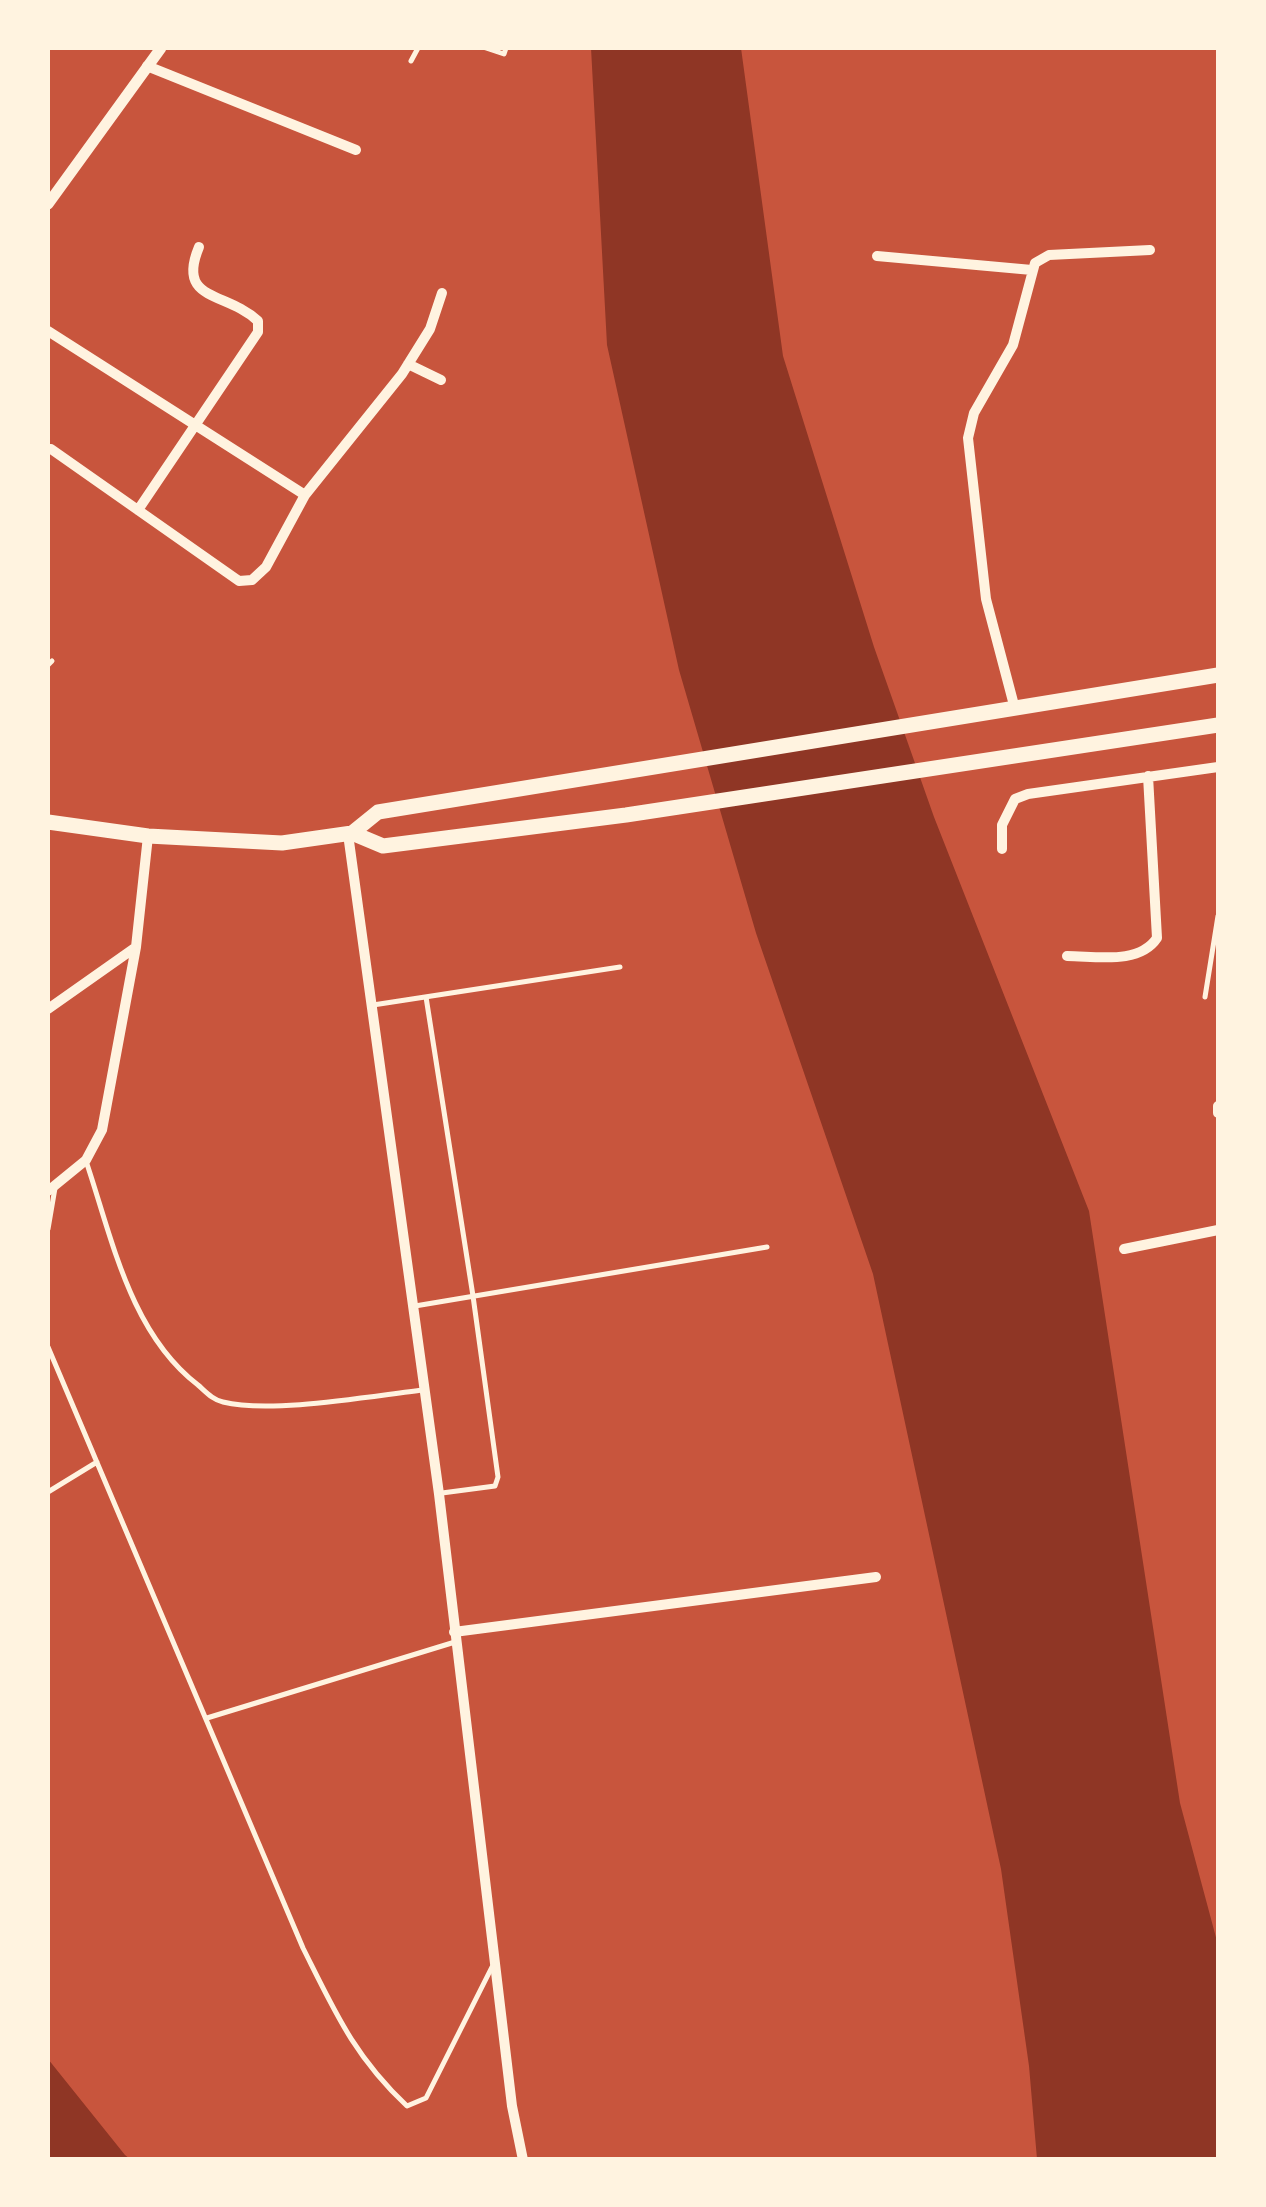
<!DOCTYPE html>
<style>
body{margin:0}
#map{position:relative;width:1266px;height:2207px;overflow:hidden;background:#c8553d;font-family:"PT Sans",sans-serif}
canvas{display:block}
.frame{position:absolute;inset:0;border:50px solid #fff3e0;pointer-events:none}
</style>
<div id="map">
<canvas width="1266" height="2207"></canvas>
<div class="frame"></div>
</div>
<script>
const c = document.querySelector('canvas').getContext('2d');
c.lineJoin = 'round';
function paint(path, color) { c.fillStyle = color; c.fill(path, 'evenodd'); }
function trace(path, color, width, dash) { c.strokeStyle = color; c.lineWidth = width; c.lineCap = dash ? 'butt' : 'round'; c.setLineDash(dash || []); c.stroke(path); }
paint(new Path2D(`
 M591,48H741L783,356L874,647L934,817L1089,1211L1180,1803L1218,1945V2159H1037L1029,2066L1001,1869L873,1274L756,933L679,670L607,345Z
 M48,2059L125,2155L130,2159H48Z`), '#8f3625');
trace(new Path2D(`
 M486,48L504,54L506,48
 M411,61L418,48
 M48,665L52,661
 M426,997L473,1296L498,1477L495,1486L442,1493
 M1205,997L1218,916
 M373,1005L620,967
 M86,1161C112,1238 130,1333 198,1385C206,1392 213,1400 223,1402C271,1414 371,1396 423,1390
 M48,1229L55,1188
 M415,1306L767,1247
 M48,1347L303,1948C335,2012 354,2056 407,2106L426,2098L492,1967
 M48,1492L97,1462
 M207,1718L455,1642`), '#fff3e0', 5);
trace(new Path2D(`
 M147,66L356,150
 M877,256L1032,270
 M48,331L305,495
 M408,364L441,380
 M51,449L239,581L252,580L266,567L305,495L402,374L430,329L442,293
 M138,510L258,332V321C226,291 176,302 199,247
 M1015,709L986,599L968,438L974,413L1013,345L1035,263L1049,255L1150,250
 M348,834L439,1494L512,2106L523,2160
 M1002,849V825L1015,799L1028,794L1218,767
 M1067,956C1096,956 1139,965 1157,938L1148,776
 M48,1009L136,947
 M1218,1106V1113
 M48,1191L86,1160L102,1130L136,947L148,836
 M1124,1249L1218,1230
 M454,1632L876,1577`), '#fff3e0', 10);
trace(new Path2D(`
 M48,204L161,48`), '#fff3e0', 11);
trace(new Path2D(`
 M48,822L148,836L282,843L352,833L383,846L626,815L1218,725
 M352,833L378,812L1218,675`), '#fff3e0', 15);
</script>
